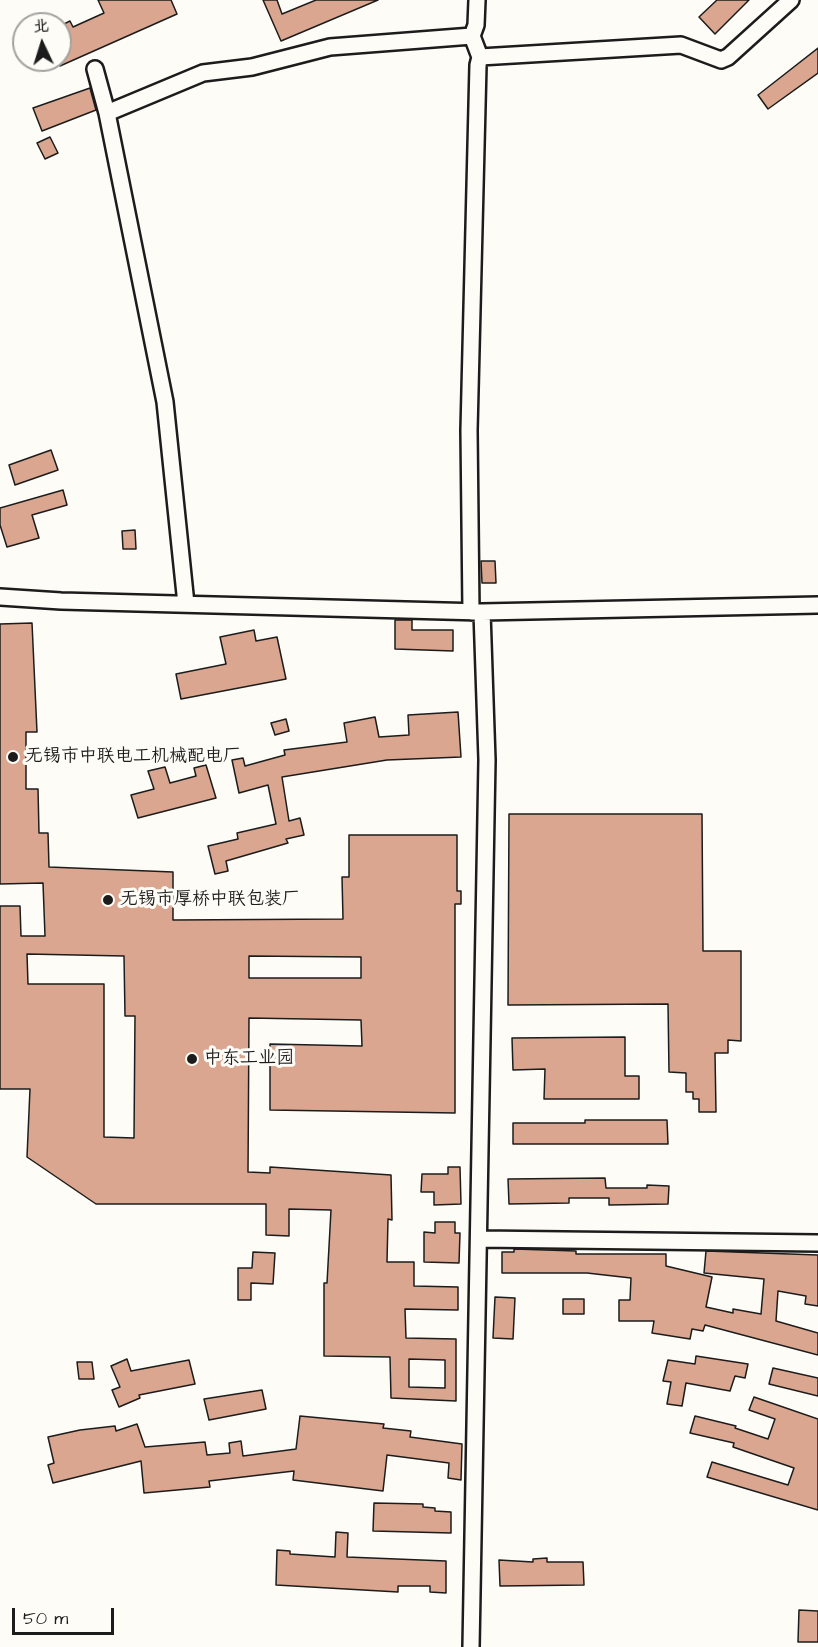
<!DOCTYPE html>
<meta charset="utf-8">
<style>
body{margin:0}
#map{position:relative;width:818px;height:1647px;overflow:hidden;background:#fdfcf7;font-family:"Architects Daughter","LXGW WenKai TC",sans-serif}
canvas{display:block}
.north{position:absolute;left:12px;top:12px;width:60px;height:60px;box-sizing:border-box;background:#fdfcf7;border:2px solid #a3a29f;border-radius:50%;rotate:356deg;font-size:16px;font-weight:700;line-height:24px;text-align:center;color:#1c1c1c}
.north::after{content:'';display:block;margin:auto;width:21px;height:27px;background:#1c1c1c;clip-path:polygon(50% 0,100% 100%,50% 72%,0 100%)}
.scale{position:absolute;left:12px;top:1608px;width:102px;height:27px;box-sizing:border-box;border:3px solid #1c1c1c;border-top:0;padding-left:8px;font-size:18px;line-height:21px;white-space:nowrap;color:#1c1c1c;-webkit-text-stroke:4px #fdfcf7;paint-order:stroke}
</style>
<div id="map">
<canvas width="818" height="1647"></canvas>
<div class="north">北</div>
<div class="scale">50 m</div>
</div>
<script>
const c = document.querySelector('canvas').getContext('2d');
c.lineJoin = 'round';
function paint(path, color) { c.fillStyle = color; c.fill(path, 'evenodd'); }
function trace(path, color, width, dash) { c.strokeStyle = color; c.lineWidth = width; c.lineCap = dash ? 'butt' : 'round'; c.setLineDash(dash || []); c.stroke(path); }
function label(font, color, halo, rows, align = 'center') {
  c.font = font + ' "Architects Daughter","LXGW WenKai TC",sans-serif'; c.lineWidth = 6; c.setLineDash([]); c.textBaseline = 'middle'; c.strokeStyle = halo; c.fillStyle = color; for (const [text, x, y, turn = 0] of rows) {
    c.save(); c.translate(x, y); c.rotate((+turn || 0) * Math.PI / 180); c.textAlign = isNaN(turn) ? turn : align; if (halo) c.strokeText(text, 0, 0); c.fillText(text, 0, 0); c.restore();
  }
}
const building = new Path2D(`
 M98,0H171L177,14L60,66V26L70,21L73,27L104,13Z
 M263,0H277L282,14L316,0H378L281,41Z
 M717,0H749L715,34L699,17Z
 M818,48V73L768,109L758,95Z
 M90,88L96,110L42,131L33,108Z
 M50,137L58,153L45,159L37,143Z
 M51,450L58,470L15,485L9,465Z
 M63,490L67,505L32,515L39,538L7,547L0,525V508Z
 M135,530L136,549H123L122,531Z
 M481,561H495L496,583H482Z
 M395,620H412V630H453V651L395,649Z
 M32,623L37,732H26V789H38L39,833H48L49,867L173,872V920L343,919L342,877H349V835H457V891H461V904H455V1113L270,1110V1044L362,1046L361,1020L249,1018L248,1172L270,1173V1167L391,1175L392,1220L388,1219L387,1262H414V1286L458,1287V1310L405,1309L406,1338L456,1339V1401L391,1398L390,1357L324,1356V1283H327L331,1210L289,1209V1236L266,1235V1204H96L27,1157L30,1089H0V906H20L21,936H45L43,883L0,884V624ZM27,954L124,956L125,1016H135L134,1138L104,1137V984H28ZM249,956L361,957V978H249ZM409,1359L445,1360V1388L409,1387Z
 M254,630L256,641L277,637L286,679L181,699L176,674L226,664L220,637Z
 M458,712L461,757L387,760L282,777L289,821L300,818L304,835L286,839L288,843L226,861L228,871L215,874L208,846L238,839L237,833L276,824L268,785L239,793L232,760L243,758L245,766L285,755L284,750L347,742L344,723L375,717L379,737L409,735L408,715Z
 M286,719L289,731L275,735L271,723Z
 M206,765L216,798L138,818L131,795L154,789L148,771L165,767L170,783L196,776L194,768Z
 M509,814H702L703,951H741V1041L728,1040V1053H715L716,1112H699V1099H693V1092H686V1073L669,1072L668,1004L508,1005Z
 M625,1037V1076H639V1099H544L545,1069L513,1070L512,1038Z
 M585,1120H667L668,1144H513V1123H585Z
 M448,1167H460L461,1204L434,1205V1192H421L422,1174H448Z
 M605,1178L606,1188H647V1185L669,1186L668,1204L609,1205V1198H569V1203L509,1204L508,1179Z
 M435,1222H455V1233H460L459,1263L424,1262V1232L435,1233Z
 M514,1249L576,1251V1254H666V1266L712,1277L706,1307L733,1313V1309L761,1314L764,1279L704,1273L706,1251L818,1255V1306L805,1304L806,1296L778,1291L776,1321L818,1333V1355L705,1325L703,1331L692,1329L690,1339L652,1333L654,1321H619V1300H630L631,1278L587,1273H502V1252H514Z
 M253,1252L275,1253L273,1284L251,1283V1300H238V1268H252Z
 M495,1297L515,1298L513,1339L493,1338Z
 M563,1299H584V1314H563Z
 M696,1356L748,1364L745,1378L735,1376L730,1391L686,1383L682,1406L667,1404L671,1382L663,1381L668,1360L695,1364Z
 M127,1359L131,1371L189,1360L195,1384L139,1395L140,1398L119,1407L112,1390L120,1387L111,1366Z
 M77,1362H92L94,1379H79Z
 M773,1368L818,1378V1396L769,1384Z
 M262,1390L266,1409L209,1420L204,1399Z
 M754,1397L818,1419V1510L707,1477L712,1462L788,1485L794,1468L733,1447L734,1443L690,1433L695,1416L736,1426L735,1428L768,1439L775,1419L749,1410Z
 M300,1416L384,1424L383,1428L411,1431L410,1437L462,1444L461,1480L448,1478L449,1463L387,1455L383,1491L293,1480L294,1471L209,1481L210,1487L144,1493L141,1461L53,1483L48,1465L54,1463L48,1437L80,1430L115,1426L116,1431L137,1424L145,1447L205,1442L207,1455L230,1453L229,1443L241,1441L243,1456L296,1449Z
 M374,1503L423,1504V1507L435,1508V1511L451,1512V1533L373,1531Z
 M336,1532L348,1533L347,1557L446,1561V1593L430,1592V1586H398V1592L276,1585L277,1550L290,1551V1554L335,1557Z
 M547,1558V1562H583L584,1585L500,1586L499,1560L533,1562V1559Z
 M799,1610L818,1611V1642H798Z`);
paint(building, '#daa68f');
trace(building, '#1c1c1c', 1.5);
const minor = new Path2D(`
 M480,57L681,45L721,60L728,57L791,0
 M95,69L107,113L165,402L186,604
 M107,113L203,73L252,67L330,47L472,36
 M0,597L61,601L482,612L818,605
 M471,612L469,430L478,65L480,57L472,36L476,25L477,0
 M479,1239L818,1243
 M471,1647L487,760L482,612`);
trace(minor, '#1c1c1c', 20);
trace(minor, '#fdfcf7', 15);
for (const [x, y, r, color] of [
 [13,757,6,"#1c1c1c"],
 [108,900,6,"#1c1c1c"],
 [192,1059,6,"#1c1c1c"]
]) { const dot = new Path2D(); dot.arc(x, y, r, 0, 2 * Math.PI); c.fillStyle = color; c.fill(dot); trace(dot, '#fdfcf7', 2); }
label('18px', '#1c1c1c', '#fdfcf7', [
 ["无锡市中联电工机械配电厂",25,757],
 ["无锡市厚桥中联包装厂",120,900],
 ["中东工业园",204,1059]
], 'left');
</script>
